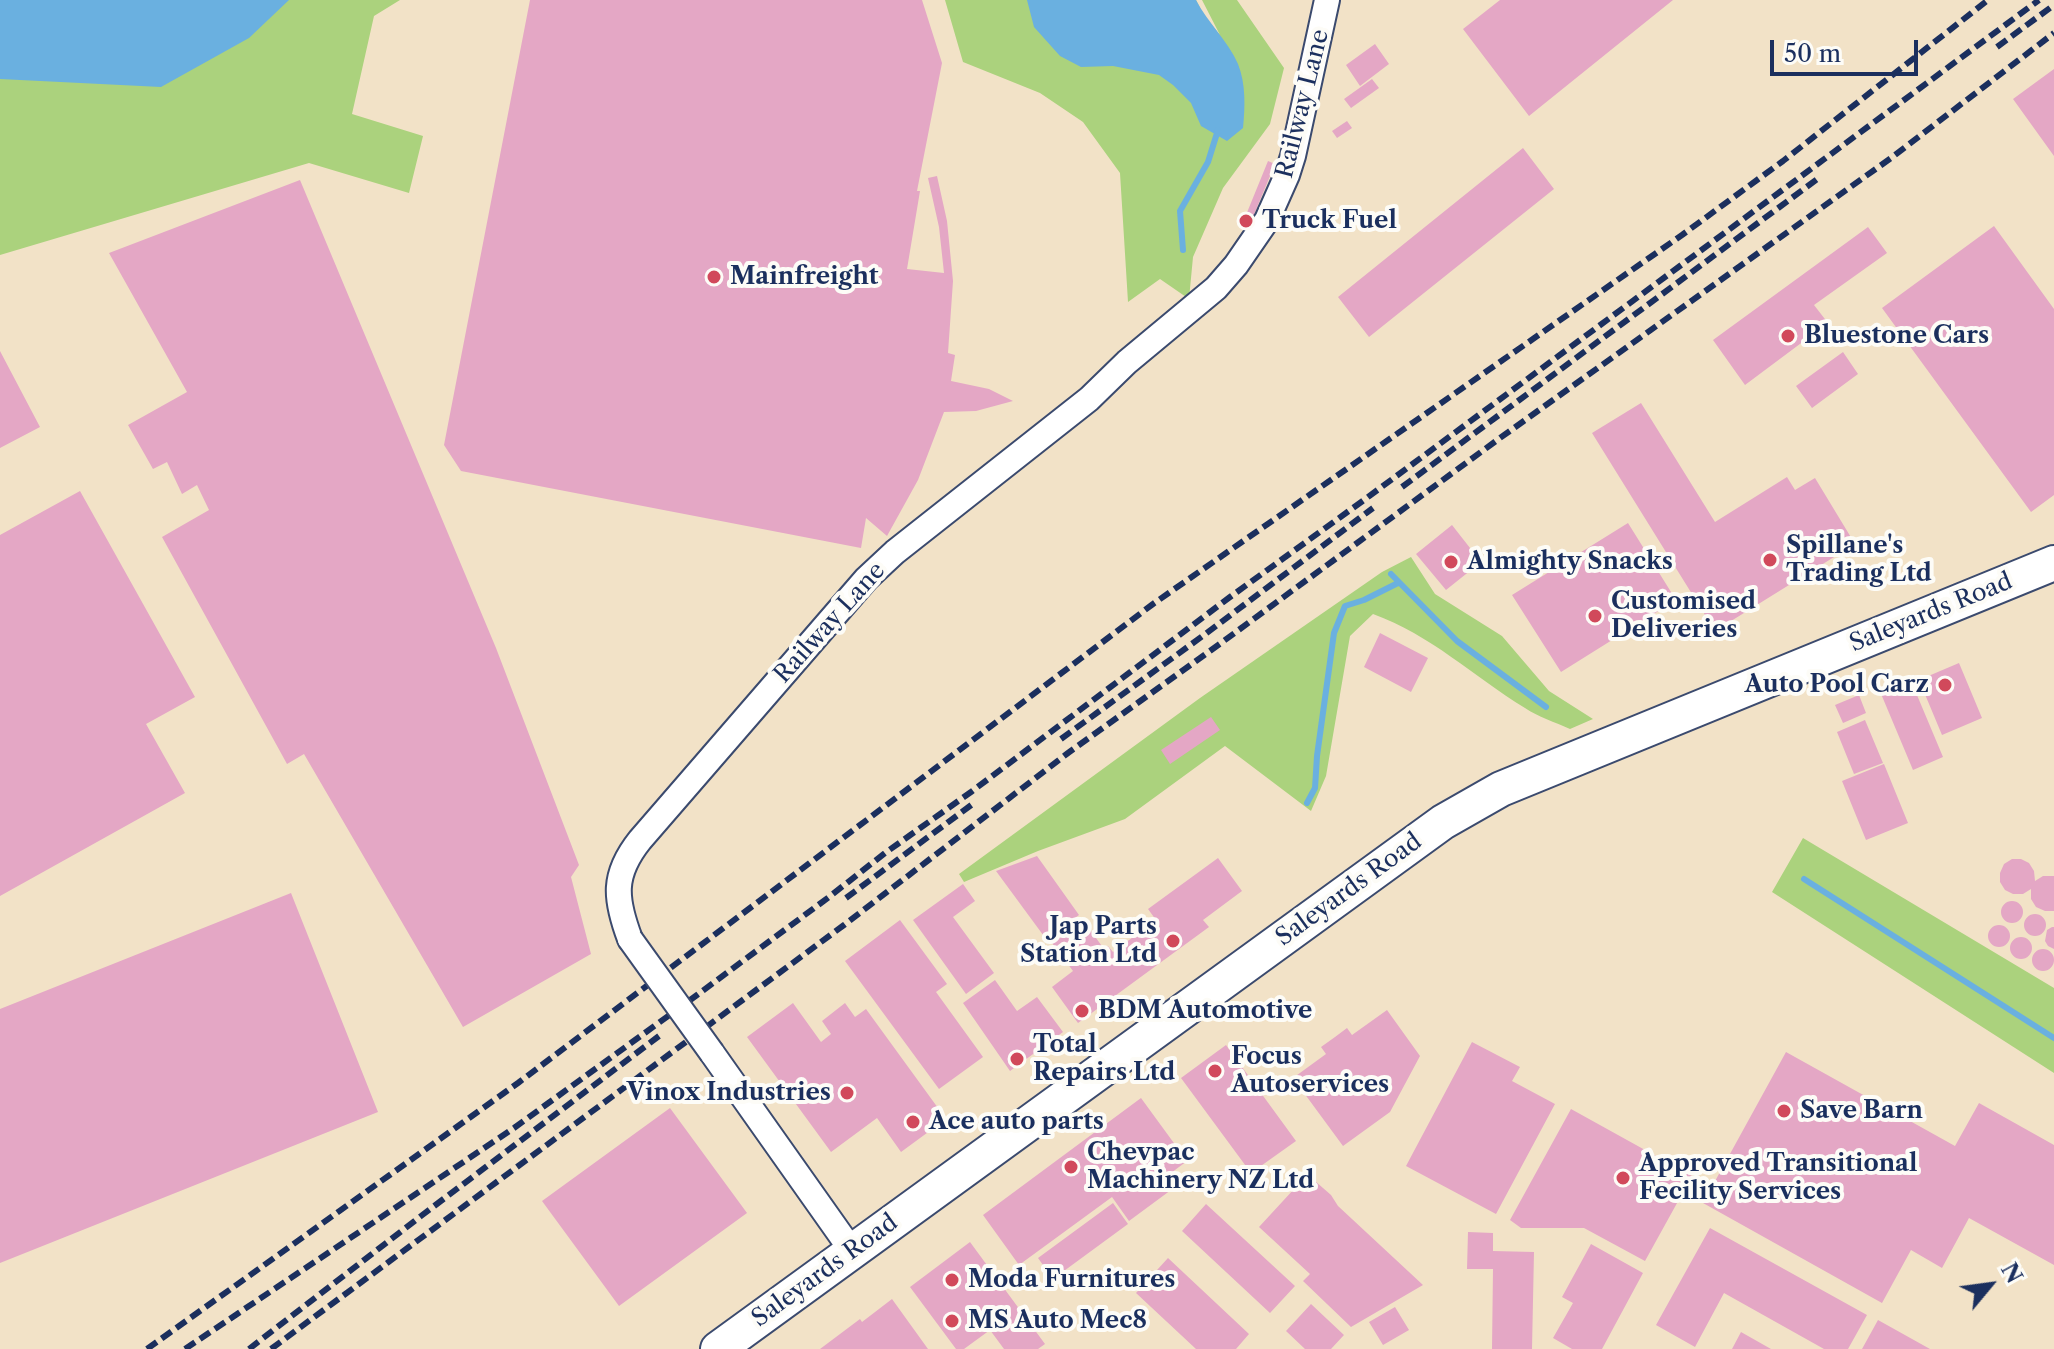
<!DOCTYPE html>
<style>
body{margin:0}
#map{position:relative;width:2054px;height:1349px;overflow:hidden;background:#f2e2c7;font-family:"Libre Caslon Text",serif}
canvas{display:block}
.north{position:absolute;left:1950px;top:1245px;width:80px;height:80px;-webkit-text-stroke:6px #fdfcf7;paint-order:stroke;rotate:61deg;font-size:22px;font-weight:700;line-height:32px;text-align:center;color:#1b2f5e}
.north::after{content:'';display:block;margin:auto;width:28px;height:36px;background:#1b2f5e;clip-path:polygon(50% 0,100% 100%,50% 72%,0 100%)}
.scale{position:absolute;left:1770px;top:40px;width:148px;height:36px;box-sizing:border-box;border:4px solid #1b2f5e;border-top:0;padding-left:10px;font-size:24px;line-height:28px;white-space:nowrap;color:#1b2f5e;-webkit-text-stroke:6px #fdfcf7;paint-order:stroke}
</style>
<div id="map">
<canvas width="2054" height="1349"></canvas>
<div class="north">N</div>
<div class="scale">50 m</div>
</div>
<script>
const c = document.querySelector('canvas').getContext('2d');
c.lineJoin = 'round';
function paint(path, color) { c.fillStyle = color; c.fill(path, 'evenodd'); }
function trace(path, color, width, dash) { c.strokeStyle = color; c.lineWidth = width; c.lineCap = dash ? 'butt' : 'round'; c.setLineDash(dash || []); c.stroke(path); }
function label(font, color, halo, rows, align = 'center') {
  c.font = font + ' "Libre Caslon Text",serif'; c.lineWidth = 8; c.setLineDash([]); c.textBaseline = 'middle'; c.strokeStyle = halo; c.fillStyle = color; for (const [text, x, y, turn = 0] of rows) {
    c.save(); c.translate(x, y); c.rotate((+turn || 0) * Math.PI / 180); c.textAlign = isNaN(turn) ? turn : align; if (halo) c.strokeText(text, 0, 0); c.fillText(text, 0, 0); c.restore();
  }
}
paint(new Path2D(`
 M0,0H400L374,16L352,114L423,136L409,193L309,163L0,255Z
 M945,0H1196L1203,14L1220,35L1202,0H1237L1284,68L1270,124L1223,188L1193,257L1189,299L1160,279L1128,302L1120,173L1083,122L1040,93L963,62Z
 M1411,557L1435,594L1502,636L1549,691L1593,719L1570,729C1555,722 1538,717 1525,708C1473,676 1431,635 1373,614L1350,636L1326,776L1311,811L1225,746L1125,819L1038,851L964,882L959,874L1200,698L1382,572Z
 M1803,838L2054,988V1073L1772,892Z`), '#abd27d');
paint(new Path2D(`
 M0,0H289L249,38L161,87L0,79Z
 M1027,0H1196C1208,23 1228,41 1238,64C1246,84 1245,107 1243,128L1227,141L1201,126L1191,103L1173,85L1159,75L1113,66L1081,67L1060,56L1034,27Z`), '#6ab0e0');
trace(new Path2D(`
 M1183,250L1180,211L1208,162L1218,130
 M1391,574L1457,641L1546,707
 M1307,803L1315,788L1317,756L1334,633L1345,606L1364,600L1398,583
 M1804,879L2054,1038`), '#6ab0e0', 6);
paint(new Path2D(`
 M530,0H922L942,63L917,191H920L907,269L944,273L939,227L928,178L937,176L947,221L953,281L948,353L955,355L951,381L989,389L1013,401L976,411L944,412L918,480L887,536L866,518L861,548L461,471L444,445Z
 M1500,0H1673L1529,116L1463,29Z
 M1375,44L1389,64L1360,86L1346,65Z
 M2054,69V156L2013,99Z
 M1372,79L1379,88L1351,108L1344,99Z
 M1347,121L1352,128L1337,138L1332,131Z
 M1523,148L1554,189L1369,337L1338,297Z
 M1268,161L1275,164L1253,217L1246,215Z
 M300,180L496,648L579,865L571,877L591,954L463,1027L304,754L287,764L162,537L209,510L197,485L182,494L167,462L153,469L128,425L187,392L109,253Z
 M1994,226L2054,309V495L2031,512L1882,308Z
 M1868,227L1887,253L1814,305L1828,323L1745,385L1713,340Z
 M0,351L40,427L0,448Z
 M1843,352L1858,374L1812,408L1796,386Z
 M1641,403L1715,522L1787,477L1795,490L1815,478L1855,544L1715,631L1592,433Z
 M80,491L195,697L146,724L185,793L0,896V535Z
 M1628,523L1676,600L1561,672L1512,595Z
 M1452,525L1481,562L1446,590L1416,554Z
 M1380,633L1428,658L1411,692L1364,667Z
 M1959,663L1982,718L1942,735L1919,680Z
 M1909,676L1943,757L1913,770L1879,689Z
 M1859,695L1866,713L1843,723L1835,705Z
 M1211,717L1220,730L1170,764L1161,750Z
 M1865,720L1883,763L1854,774L1837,732Z
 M1884,764L1908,823L1866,840L1842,781Z
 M1037,856L1079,915L1046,939L996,871Z
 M1218,858L1242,891L1203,920L1209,927L1078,1023L1052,987L1073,971L1052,943L1083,920L1104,949L1108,946L1113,952L1156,920L1148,909Z
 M2012,859H2021L2029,863L2034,871L2035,881L2043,876H2054V911H2045L2036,907L2031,899V889L2023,894H2013L2005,890L2000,882V873L2004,864Z
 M963,884L975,901L953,917L994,973L966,994L913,920Z
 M291,893L378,1112L0,1263V1009Z
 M2001 912a11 11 0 1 1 22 0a11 11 0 1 1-22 0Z
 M2024 925a11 11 0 1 1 22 0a11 11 0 1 1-22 0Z
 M900,920L947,984L936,992L983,1057L939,1089L845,961Z
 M1988 936a11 11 0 1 1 22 0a11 11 0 1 1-22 0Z
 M2052,927H2054V949L2048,946L2045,941L2047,930Z
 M2010 948a11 11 0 1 1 22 0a11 11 0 1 1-22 0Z
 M2032 960a11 11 0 1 1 22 0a11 11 0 1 1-22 0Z
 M995,980L1017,1011L1037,997L1063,1032L1010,1071L963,1003Z
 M793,1003L821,1042L831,1034L822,1021L845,1003L855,1017L866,1009L946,1119L901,1152L877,1118L831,1152L747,1037Z
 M1387,1010L1420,1056L1390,1112L1343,1146L1293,1078L1326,1054L1321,1047L1335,1037L1347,1028L1352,1035Z
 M1472,1042L1520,1067L1512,1081L1555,1104L1496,1214L1406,1166Z
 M1226,1045L1296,1141L1251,1173L1181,1078Z
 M1786,1052L1955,1146L1979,1103L2054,1145V1265L1969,1218L1942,1268L1911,1250L1882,1303L1703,1203Z
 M1141,1098L1187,1161L1163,1179L1171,1190L1129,1221L1112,1197L1019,1265L983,1215Z
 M670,1108L747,1213L619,1306L542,1201Z
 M1571,1109L1692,1176L1645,1261L1584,1228H1521L1510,1220Z
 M1306,1176L1315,1181L1331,1195L1338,1206L1423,1285L1351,1327L1303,1281L1310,1274L1259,1227Z
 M1113,1203L1128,1224L1053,1279L1038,1258Z
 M1206,1204L1295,1286L1270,1313L1182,1231Z
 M1710,1228L1867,1315L1848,1349H1824L1724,1293L1695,1347L1656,1325Z
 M1468,1232L1493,1233V1251L1534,1252L1532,1349H1492L1493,1269H1467Z
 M970,1242L1045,1344L1038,1349H1004L990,1330L964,1349H956L910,1287Z
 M1591,1244L1643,1273L1602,1349H1572L1553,1338L1573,1303L1562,1297Z
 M1168,1258L1249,1334L1236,1349H1196L1136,1293Z
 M892,1299L928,1349H820L860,1319L862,1322Z
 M1311,1304L1344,1335L1331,1349H1305L1286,1331Z
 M1395,1307L1409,1330L1383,1345L1369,1322Z
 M1878,1320L1930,1349H1862Z
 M1741,1332L1771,1349H1732Z`), '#e4a7c5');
const minor = new Path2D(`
 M630,939C615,899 612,875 640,840L866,579L895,552L1089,399L1127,362L1216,288L1236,265L1267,220L1287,175L1293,156L1327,0
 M712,1053L852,1251`);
const secondary = new Path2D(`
 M718,1349L1443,822L1501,789L2054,563`);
trace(minor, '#3b4a6e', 28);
trace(secondary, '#3b4a6e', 38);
trace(minor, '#fff', 24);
trace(secondary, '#fff', 34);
trace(new Path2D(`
 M1997,47L2054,5
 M1402,487L1820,177
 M1061,739L1204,635L1373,508
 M846,898L974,803
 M147,1349L518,1083L1153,604L1682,235L1783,161L1988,0
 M185,1349L514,1128L697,995L829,897L885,853L971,792L1230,597L1364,500L2039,0
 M249,1349L421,1216L659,1036
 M271,1349L844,925L1068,753L1221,643L1500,438L1891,158L2054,33`), '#1b2f5e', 6, [12, 6]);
const minorBridge = new Path2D(`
 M630,939L712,1053`);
trace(minorBridge, '#3b4a6e', 28, []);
trace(minorBridge, '#fff', 24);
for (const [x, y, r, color] of [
 [1246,221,8,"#d1495b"],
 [714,277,8,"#d1495b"],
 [1788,336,8,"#d1495b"],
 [1770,560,8,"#d1495b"],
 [1451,562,8,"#d1495b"],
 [1595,616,8,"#d1495b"],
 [1945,685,8,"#d1495b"],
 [1173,941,8,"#d1495b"],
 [1082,1011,8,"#d1495b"],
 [1017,1059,8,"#d1495b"],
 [1215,1071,8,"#d1495b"],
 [847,1093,8,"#d1495b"],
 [1784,1111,8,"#d1495b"],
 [913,1122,8,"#d1495b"],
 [1071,1167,8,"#d1495b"],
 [1623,1178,8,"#d1495b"],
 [952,1280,8,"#d1495b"],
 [952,1321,8,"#d1495b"]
]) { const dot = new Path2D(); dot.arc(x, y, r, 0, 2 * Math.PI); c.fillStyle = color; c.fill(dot); trace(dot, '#fdfcf7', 3); }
label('24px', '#1b2f5e', '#fdfcf7', [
 ["Railway Lane",1303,104,-76],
 ["Saleyards Road",1931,613,-22],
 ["Railway Lane",830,623,-48],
 ["Saleyards Road",1349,890,-36],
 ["Saleyards Road",825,1271,-36]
]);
label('bold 24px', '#1b2f5e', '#fdfcf7', [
 ["Truck Fuel",1262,221],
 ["Mainfreight",730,277],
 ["Bluestone Cars",1804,336],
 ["Spillane's",1786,546],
 ["Trading Ltd",1786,574],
 ["Almighty Snacks",1467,562],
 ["Customised",1611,602],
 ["Deliveries",1611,630],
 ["Auto Pool Carz",1929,685,"right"],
 ["Jap Parts",1157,927,"right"],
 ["Station Ltd",1157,955,"right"],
 ["BDM Automotive",1098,1011],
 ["Total",1033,1045],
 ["Repairs Ltd",1033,1073],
 ["Focus",1231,1057],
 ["Autoservices",1231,1085],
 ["Vinox Industries",831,1093,"right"],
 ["Save Barn",1800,1111],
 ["Ace auto parts",929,1122],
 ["Chevpac",1087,1153],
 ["Machinery NZ Ltd",1087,1181],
 ["Approved Transitional",1639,1164],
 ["Fecility Services",1639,1192],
 ["Moda Furnitures",968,1280],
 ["MS Auto Mec8",968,1321]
], 'left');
</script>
